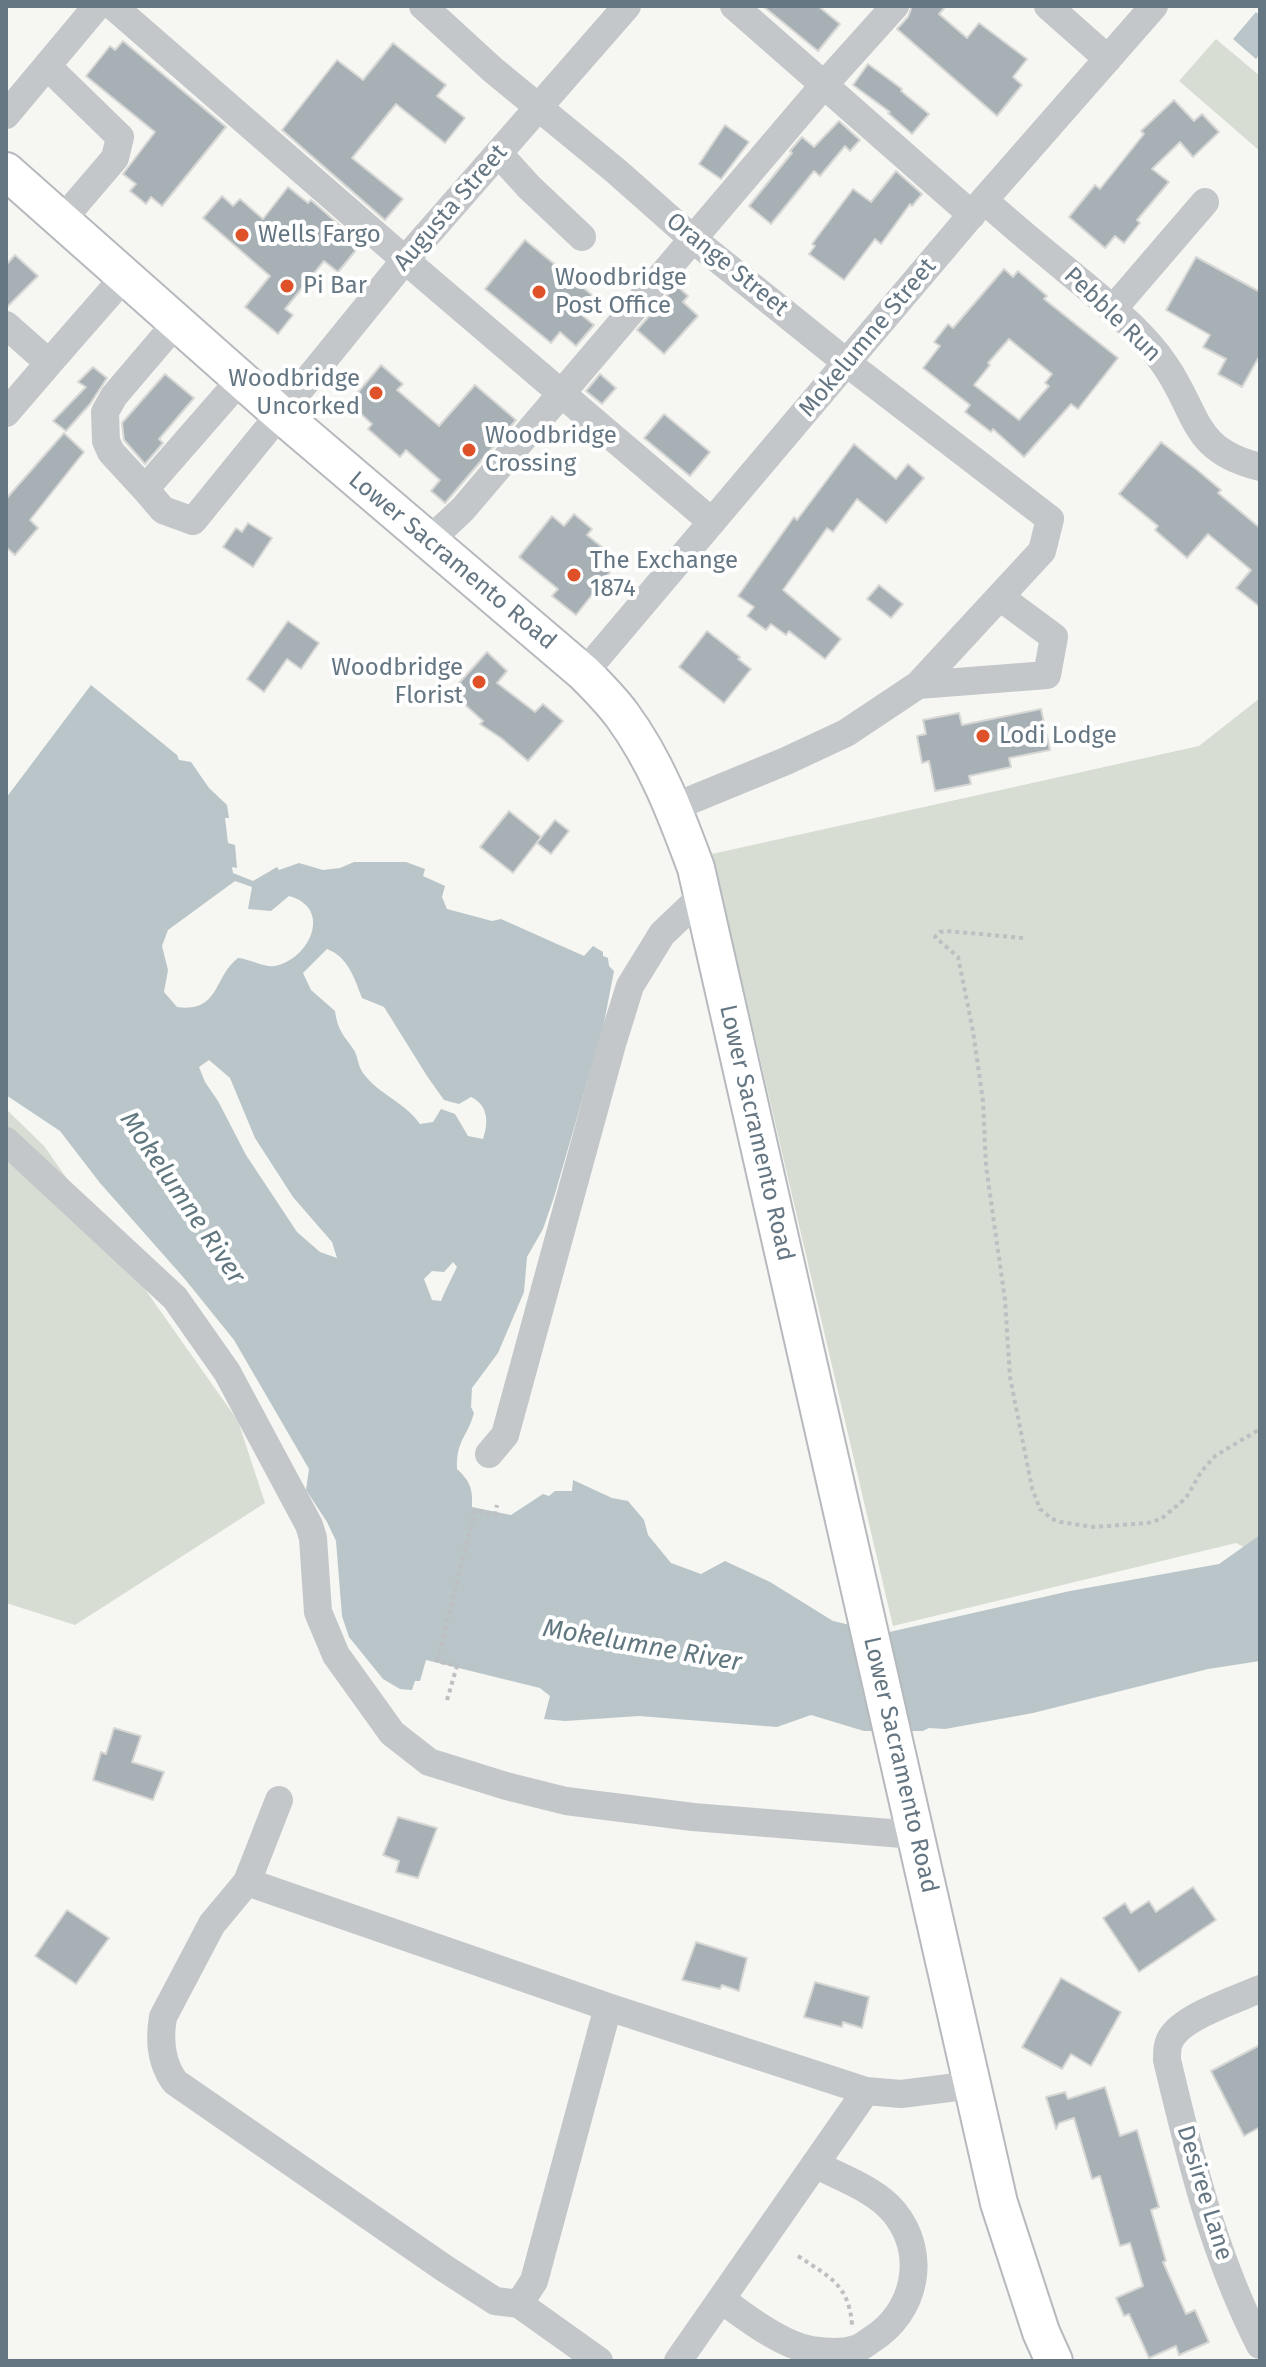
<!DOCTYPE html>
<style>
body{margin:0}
#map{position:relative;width:1266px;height:2367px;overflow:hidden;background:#f6f6f2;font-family:"Fira Sans",sans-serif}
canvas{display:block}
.frame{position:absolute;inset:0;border:8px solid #657683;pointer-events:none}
</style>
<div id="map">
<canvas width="1266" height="2367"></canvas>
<div class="frame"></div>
</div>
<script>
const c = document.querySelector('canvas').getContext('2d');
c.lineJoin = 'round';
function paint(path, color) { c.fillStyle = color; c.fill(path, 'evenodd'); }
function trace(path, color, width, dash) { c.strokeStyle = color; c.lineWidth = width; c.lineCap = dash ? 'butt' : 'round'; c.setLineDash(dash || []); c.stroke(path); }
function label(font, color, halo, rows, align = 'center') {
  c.font = font + ' "Fira Sans",sans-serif'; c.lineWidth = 8; c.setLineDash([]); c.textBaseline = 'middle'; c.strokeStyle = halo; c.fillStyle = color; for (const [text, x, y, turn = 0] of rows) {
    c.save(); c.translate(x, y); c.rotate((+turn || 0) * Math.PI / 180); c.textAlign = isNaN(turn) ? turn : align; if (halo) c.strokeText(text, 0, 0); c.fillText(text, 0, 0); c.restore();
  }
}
paint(new Path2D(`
 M1216,39L1260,76V151L1179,81Z
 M1260,698V1555L1236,1543L893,1626L712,854L1199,746Z
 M6,1109L44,1146L238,1421L265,1503L75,1625L6,1603Z`), '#d7ddd3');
paint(new Path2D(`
 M1256,12L1260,16V54L1256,59L1233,39Z
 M91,685L177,755L179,760L191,762L209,788L227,805L229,818H225L228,843L235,845L237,868L232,867L233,873L253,881L277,867L279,870L299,863L323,870L340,868L354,862H406L425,869L423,876L445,886L442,897L447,909L492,921L501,919L584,956L593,946L603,952V956L608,958L609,966L614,971L603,1028L554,1197L543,1229L527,1257L524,1292L498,1353L472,1388L471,1407L474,1413C467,1438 456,1440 457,1469C470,1481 473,1489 472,1507L511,1515L543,1494L549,1496L555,1491H572L573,1480L612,1498L628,1501L644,1520L648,1535L671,1563L701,1574L725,1561L770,1582L833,1621L885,1633L1070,1591L1219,1564L1260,1535V1661L1208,1669L1033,1713L945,1729L929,1728L923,1731H864L811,1715L777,1727L639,1716L565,1721L544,1719L550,1696L540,1688L426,1660L420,1681H415L412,1690L400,1689L383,1679L349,1637L342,1616L336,1541L327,1522L306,1490L309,1469L234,1340L184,1278L100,1183L60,1131L6,1095V798ZM235,881L252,887L248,909L271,911L289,896C333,908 310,959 275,966C265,968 250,959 238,958C213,977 220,1013 177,1007L164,992L168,970L162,946L168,930ZM327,949C348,957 354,977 362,998L384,1007L427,1076L444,1100L459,1104L471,1097C488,1105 489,1122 483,1139L468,1136L455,1114L441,1109L433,1122L420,1124C406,1103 378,1094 363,1073C358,1066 358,1057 354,1050C343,1034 338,1031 335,1011L311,990L303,973ZM209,1060L230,1078L255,1138L293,1197L332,1242L337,1258L320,1252L297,1232L246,1155L218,1101L205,1082L199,1067ZM453,1262L457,1267C451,1279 446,1289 441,1301L432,1300L424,1279L432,1271L444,1272Z`), '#b9c5c8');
const building = new Path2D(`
 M763,6H818L840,24L818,51Z
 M912,6H946L939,14L967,38L979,23L1027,59L1013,77L1022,85L997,116L897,29L908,17Z
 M123,41L226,127L162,206L151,197L146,204L130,191L136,184L123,174L155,132L86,76L110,46L115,50Z
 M393,43L446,85L437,96L465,118L445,143L396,104L352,158L403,199L385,220L282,130L337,60L363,80Z
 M868,64L902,89L901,91L929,114L912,134L888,113L890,112L853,85Z
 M1174,100L1194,121L1202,114L1219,132L1193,157L1180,142L1152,169L1169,182L1137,220L1140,223L1124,243L1115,236L1105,248L1069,217L1095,185L1100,189L1144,134L1141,131Z
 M839,121L860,140L850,151L845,146L820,176L814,171L771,224L749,206L792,153L790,151L802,137L814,147Z
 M725,125L749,142L721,179L699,164Z
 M896,171L922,194L912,206L910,204L881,244L875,239L844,280L809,254L815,246L812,244L853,189L871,202Z
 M288,187L308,203L311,200L361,244L338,272L324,261L285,309L293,315L278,334L245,307L270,276L203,218L222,196L233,206L240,199L263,219Z
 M525,240L592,295L578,312L594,325L576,346L560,332L551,343L485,289Z
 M15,255L38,276L6,308V265Z
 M1196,257L1260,292V355L1242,387L1218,374L1226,359L1203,347L1210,335L1166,310Z
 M1004,269L1013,277L1018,271L1047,296L1044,299L1118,358L1078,409L1071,404L1024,457L993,429L991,432L965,412L970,405L923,368L940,346L934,342L948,324L953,328ZM1009,339L1052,374L1045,383L1049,386L1019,420L974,385L990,365L988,363Z
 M676,285L688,296L683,302L698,316L664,354L637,330Z
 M381,365L403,384L397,390L439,426L475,385L516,420L445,503L431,491L440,480L406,450L400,457L368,429L372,424L349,403Z
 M93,367L107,378L90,404L66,431L53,421L86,387L78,382Z
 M165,374L194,398L159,439L163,443L145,464L124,440L122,423Z
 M600,374L616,388L602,404L586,391Z
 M664,414L710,452L690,476L644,438Z
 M64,433L84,452L30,520L38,528L15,555L6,547V499Z
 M1161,442L1196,469L1221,490L1218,493L1260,528V607L1236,588L1251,570L1208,534L1187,558L1155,530L1158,526L1119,494Z
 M854,444L896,479L908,464L924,478L886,523L857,499L833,532L827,528L783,590L841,639L825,659L789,631L786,635L771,624L766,630L747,616L754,607L738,596L794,517L797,520Z
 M574,514L592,529L587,535L619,561L576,615L552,596L558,589L519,557L552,516L564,526Z
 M248,523L272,538L253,567L223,547L236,528L242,532Z
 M879,585L903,604L891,618L867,599Z
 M288,621L319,643L301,669L287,659L264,692L247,679Z
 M707,631L740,657L738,659L751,669L724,703L679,667Z
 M487,652L507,671L497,683L535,712L543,704L563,721L528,761L501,738L480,724L483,721L451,692Z
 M1041,709L1050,750L1009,758L1011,767L969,776L971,784L935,791L929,761L922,763L917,736L926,734L923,720L959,713L962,725Z
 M509,811L541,837L513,873L480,847Z
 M555,820L569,831L551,854L537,843Z
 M114,1728L141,1736L132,1762L164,1772L153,1800L93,1780L101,1752L106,1754Z
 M398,1817L437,1828L418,1878L396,1872L399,1861L383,1855Z
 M1193,1887L1216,1920L1139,1972L1103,1918L1125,1903L1131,1913L1149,1901L1156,1912Z
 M67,1910L109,1938L76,1984L35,1956Z
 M696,1942L747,1958L739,1991L722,1985L720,1989L682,1980Z
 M1061,1978L1121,2012L1091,2066L1071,2054L1062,2069L1022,2047Z
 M815,1982L869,1997L862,2028L843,2022L842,2027L804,2017Z
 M1260,2045V2127L1244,2136L1211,2071Z
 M1105,2087L1120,2136L1137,2130L1159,2207L1151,2210L1166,2261L1163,2262L1186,2314L1195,2310L1209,2342L1179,2355L1176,2346L1149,2358L1129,2314L1124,2316L1116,2298L1143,2286L1130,2243L1120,2246L1100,2176L1092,2179L1074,2118L1059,2123L1056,2129L1046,2097L1065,2092L1068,2099Z`);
paint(building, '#a7b0b5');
trace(building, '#d7d7d5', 2);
const major = new Path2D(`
 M6,171L279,413L584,673C597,686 611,700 622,715C656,761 676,814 696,868L999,2203L1041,2332L1054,2361`);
trace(major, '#b6babe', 40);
trace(new Path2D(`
 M1023,938L947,931L940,932L935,937L958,957L973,1031L983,1101L986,1166L1005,1300L1010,1377L1032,1488L1040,1509L1052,1519L1061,1522L1093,1527L1148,1523L1161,1519L1186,1498L1201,1472L1215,1456L1260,1429
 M447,1700L457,1666L437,1661L475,1510L495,1515L497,1505
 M798,2256C829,2277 849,2284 852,2325`), '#bdbfc1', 4, [4, 4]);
trace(new Path2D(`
 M113,6L405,260L712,522
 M423,6L493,70L616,171L694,240L847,363L1050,519L1042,551L918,685
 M734,6L972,215
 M1048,6L1108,59
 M47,66L120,137L115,158L62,220
 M6,115L97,6
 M499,154L529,187L582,237
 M984,200C1017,230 1052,258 1087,287C1115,311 1144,334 1165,365C1199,414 1191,450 1260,467
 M1113,309L1205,202
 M6,325L49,363L125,276
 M241,379L145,489L163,510L193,521L405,260L627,6
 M6,413L49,363
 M145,489L111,452L106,441L105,412L114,396L177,322
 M429,541L463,509L823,86L895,6
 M584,673L984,200L1154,6
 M674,807L786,761L846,733L918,685L1047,675L1054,637L1000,597
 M6,1141L175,1298L227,1372L309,1525L313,1538L318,1612L336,1655L392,1733L429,1762L506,1786L566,1801L693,1817L915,1835
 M489,1454L505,1435L612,1044L630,986L662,934L702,896
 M279,1800L247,1882L608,2007
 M247,1882L212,1924L163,2017C159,2040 161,2063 175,2082L444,2268L495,2301L519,2304
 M1260,1989C1237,1999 1188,2015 1173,2035C1167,2043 1167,2050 1167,2060C1190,2157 1214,2256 1260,2345
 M721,2299C745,2317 783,2346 812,2350C825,2352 843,2353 855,2349C861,2348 866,2343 871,2340C916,2312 928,2254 894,2212C875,2189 841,2178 815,2164
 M599,2361L519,2304L534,2281L608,2007L866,2091
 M678,2361L866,2091L901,2094L973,2085`), '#c3c7ca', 28);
trace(major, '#fff', 36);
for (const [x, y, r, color] of [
 [242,235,8,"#df5129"],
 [287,286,8,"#df5129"],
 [539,292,8,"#df5129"],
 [376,393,8,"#df5129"],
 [469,450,8,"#df5129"],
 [574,575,8,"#df5129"],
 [479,682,8,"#df5129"],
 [983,736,8,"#df5129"]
]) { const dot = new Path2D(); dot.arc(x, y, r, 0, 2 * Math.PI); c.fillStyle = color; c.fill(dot); trace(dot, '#fff', 3); }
label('24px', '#657683', '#fff', [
 ["Augusta Street",451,208,-49],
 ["Orange Street",727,265,39],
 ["Pebble Run",1112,315,44],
 ["Mokelumne Street",868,338,-50],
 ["Lower Sacramento Road",452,561,40],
 ["Lower Sacramento Road",756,1133,77],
 ["Lower Sacramento Road",900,1765,77],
 ["Desiree Lane",1204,2193,73]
]);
label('24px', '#657683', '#fff', [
 ["Wells Fargo",258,235],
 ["Woodbridge",555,278],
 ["Post Office",555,306],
 ["Pi Bar",303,286],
 ["Woodbridge",360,379,"right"],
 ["Uncorked",360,407,"right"],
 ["Woodbridge",485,436],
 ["Crossing",485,464],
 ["The Exchange",590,561],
 ["1874",590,589],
 ["Woodbridge",463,668,"right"],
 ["Florist",463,696,"right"],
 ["Lodi Lodge",999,736]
], 'left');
label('italic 26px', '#61777f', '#fff', [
 ["Mokelumne River",182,1198,56],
 ["Mokelumne River",642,1646,10]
]);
</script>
